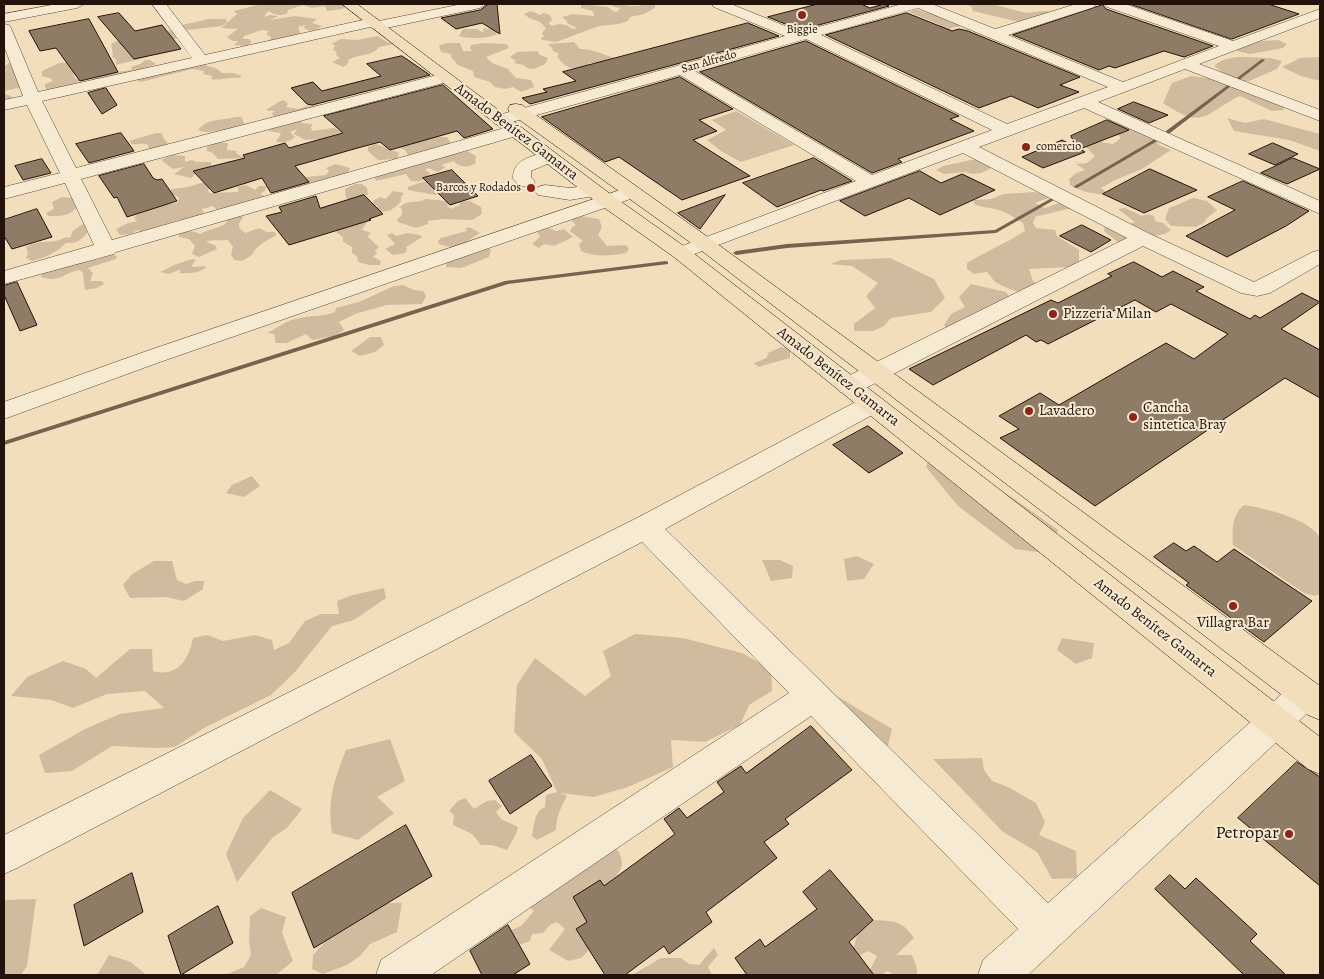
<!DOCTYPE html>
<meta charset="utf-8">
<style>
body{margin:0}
#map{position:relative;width:1324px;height:979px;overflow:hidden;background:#f3debc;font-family:Alegreya,serif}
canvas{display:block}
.frame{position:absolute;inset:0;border:5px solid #231209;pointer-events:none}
</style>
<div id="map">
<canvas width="1324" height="979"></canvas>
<div class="frame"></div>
</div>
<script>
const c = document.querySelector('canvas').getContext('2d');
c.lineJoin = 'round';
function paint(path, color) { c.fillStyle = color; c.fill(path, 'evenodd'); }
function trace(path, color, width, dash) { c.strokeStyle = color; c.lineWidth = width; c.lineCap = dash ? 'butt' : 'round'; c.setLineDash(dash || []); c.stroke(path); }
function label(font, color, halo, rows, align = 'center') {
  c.font = font + ' Alegreya,serif'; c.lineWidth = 4; c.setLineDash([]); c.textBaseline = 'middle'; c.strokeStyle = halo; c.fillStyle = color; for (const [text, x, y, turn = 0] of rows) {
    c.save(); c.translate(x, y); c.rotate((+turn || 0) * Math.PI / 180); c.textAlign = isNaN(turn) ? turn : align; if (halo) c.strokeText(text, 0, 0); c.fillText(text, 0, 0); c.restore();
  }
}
paint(new Path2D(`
 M261,4H344L346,6L342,9L327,11L325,6L312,8L303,5L288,10L287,14C281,16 276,15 270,12L271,11L267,12L264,17L270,15L278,16L270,20L295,16L317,19L312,23L322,26C316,30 311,33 304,28L305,25L298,27L300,33L294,37L269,41L271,37L266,34L269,31L262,30L244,36L243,39H249L252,42L247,46L234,45L238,41H232L227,37L238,29L221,28L237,14L234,11Z
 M581,4L608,7L614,12L618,11L620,8L611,6C618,1 626,7 635,6C642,6 648,3 655,5V8L644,14L630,17L628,21L619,24L599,26L556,42L542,40L541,38L544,36L542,33L546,28L540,22L529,18L524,14L531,11L540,15L543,13L550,15L552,20L549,23L551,26L559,24L566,25L573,29L577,28L567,23V21L562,17L573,14L594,16L593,11L581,8Z
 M959,4H992L1026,13L1045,11L1050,12L1057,18L1053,21L1019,22L977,12L973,11L971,6Z
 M915,9L940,16L961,26L951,28V30L946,33L935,28L940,25L909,12Z
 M209,19H226L227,22L222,26L188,30L184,29L182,25Z
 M492,26L498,33C492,39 467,39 459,36L463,29H477L482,32L484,31L483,28L488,29Z
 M168,30L174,31L178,37L148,57L116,65V59L112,57L113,54L111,44L114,42L169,32Z
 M377,36L389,43L394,42V44L379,47C372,57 357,54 348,60V64L343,67L332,62L340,58L336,55L337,52L333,50L335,45L331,44L341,39L357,40Z
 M1278,40L1287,44L1283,48L1250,54L1237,51L1239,47L1261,41Z
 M574,42L580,49C592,49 603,54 614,58L598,63H589L593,66C576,70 566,71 557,56L559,54L552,50L553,49L548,44Z
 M448,43H460L463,51H473L470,49L471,45L484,43L507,44L509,48L486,57L492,63L508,69L516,78L531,80L534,87L521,92L513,87L505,89L495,87L490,82L474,77L473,71L458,65L451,57V54L441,52L439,45Z
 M537,51L540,55L548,58L545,64L534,69L527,68L523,65L514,63L516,61L510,57L517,52Z
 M1320,57V81L1301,76L1282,67L1300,58Z
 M1270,58L1282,61L1277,69L1249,81H1241L1228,77L1214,66C1227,53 1252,58 1270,58Z
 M145,60H150L156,64L147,68L51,91L45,88V84L53,81L50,78L42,76V71C57,65 66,55 77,72L73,75L76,79H81L78,82H85L109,73L132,70L131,67L140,64Z
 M9,63H12L27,90L17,88L5,91V94L13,97L4,102V72L6,71L4,67Z
 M202,64L217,69L222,73H233L242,76L240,78C231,77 217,81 211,79L212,76L203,74L204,71L192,69L141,82L136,80L137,79Z
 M1191,76L1215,79L1282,103L1284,110L1272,111L1240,96C1203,114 1205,131 1163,103L1172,83Z
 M284,100L288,104L286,107L299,109L307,106L326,104L278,118L273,116L272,113L275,111H268L267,109C274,106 276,102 284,100Z
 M736,111L794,145L741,162L721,151L707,140L726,130L712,120Z
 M235,117H242L244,124L249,123L250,125L238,130C224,126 212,136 198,130C207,118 221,121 235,117Z
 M1227,118L1245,123L1264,119L1320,134V151L1289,140L1234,131Z
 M1112,119L1152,135L1159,145L1171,150L1142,169L1115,180L1101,188L1110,195C1095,194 1083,193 1070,185L1069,179L1076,173L1085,170L1076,164L1087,163L1095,156L1083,144L1101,142L1113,144L1121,138L1105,122Z
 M300,120L302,123L313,124L311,127L312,131L334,128L343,132L320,139L305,140L294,134L297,129L290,132L295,137C289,142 283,143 276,142L281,133L268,131L273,127Z
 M156,133H162L163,138L168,143L165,146L149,150L148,145C142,141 133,148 129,141Z
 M431,137H447L450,142L447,147L409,156L405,150L395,146Z
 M217,142L228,143L227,150L237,151L236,153L244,158L218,159L213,153L207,151V147Z
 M376,144L399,153L398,157L396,159L378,160L368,151V147Z
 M467,151L476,156L475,160L476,163C469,167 463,168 455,163V161L443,164L442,166L446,167L438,172L428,168L425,170L430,173C426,181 419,182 411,181L406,174L376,181L373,174L432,159H437L439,156C450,153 456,155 467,151Z
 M172,155L185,156V162L192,160L197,162H211L212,165L200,170L191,178L174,174L184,167L173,169L161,160Z
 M976,159L995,166L981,173L972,174L965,172L944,174L936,170L943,166Z
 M335,164L350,168L347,174L277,198L268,189C281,181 310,176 326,175L329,171L326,168Z
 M425,181L429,182L439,192L436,195L408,190V187Z
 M204,182L210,185L208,191L210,193L238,192V187L246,185L255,190L259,186H266L265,191L260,194L265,196L263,198L217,210L213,206L202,209L204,213L194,218L179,220L141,232L137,230L131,234L120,235L116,229L128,223L138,221L134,219L136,215L158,206L177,203L179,199L177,196L168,194L172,189L188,187Z
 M355,184H362L367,188L368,195L350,200L346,198L345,189Z
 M393,191L404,193L401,197V201C392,211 388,213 375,211L378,206L374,205L373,201L380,197L386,199Z
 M1034,192L1049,195V198L1035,203L1045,208L1062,202L1074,209C1061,208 1050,215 1036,216L1033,223L1036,228L1055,230L1057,236L1079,250V261L1070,267L1029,269L1033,281L1046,292L1036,297L1009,289L995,282L987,272L974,274L967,269V263C986,251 1007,243 1025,231L1023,223C1015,218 1007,212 998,210C989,207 982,208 974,204V200L991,199L1004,194Z
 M62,197L73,198L74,204L77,207C69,217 60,216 48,216L46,213L54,209L52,202Z
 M1193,198L1207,201L1217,210L1206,219L1205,222L1196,227L1171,226L1165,219L1169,208Z
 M426,199L446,201L449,204L447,206L451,209L460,205V202L470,201L481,207L482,214L472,220L443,219L428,221V224L416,228L398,222L397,219L402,215V209L399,207C411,199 416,204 426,199Z
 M1125,208L1142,216L1148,214L1154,216L1155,221L1163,223L1171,230L1165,234L1119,243L1104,231L1105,227C1116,223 1124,227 1135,222L1118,209Z
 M239,215L243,217L239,224V228L245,233L259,228L267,232H274L277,235C268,240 257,244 252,255L242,261L234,260L231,254L233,247L228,240C220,241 212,239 206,242L215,245L217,249L199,257L192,254L195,246L189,239L179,237V234C186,230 193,231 200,234C206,230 222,227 225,224C227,222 227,219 229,217Z
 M581,216L599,219L602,227L598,235L607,246L626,245L629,249L626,253C612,256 593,257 581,251L579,244L583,241L570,231L572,227L576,225L570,219Z
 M367,222L362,230L370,232L368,237L379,247L375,251L377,253L373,257L381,261L380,265H369L358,262L357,256L352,253V247L343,242V237L337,233L335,228Z
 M84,223L91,224L85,229L89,231C80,240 80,243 66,243C56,253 46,257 32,261L26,258L28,253L26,247C41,239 46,244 59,240C64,239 64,236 70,238L73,231Z
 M469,227L480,233C464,242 460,252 439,244L438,241L441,238L467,231L465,229Z
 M549,228L556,231L564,229L573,237L554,246L544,244L539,248L532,244L540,237L537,232Z
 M392,233L396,236L407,233L420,235L422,237L406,247L407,250L405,253L393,255L385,249L395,244L387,235Z
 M486,246L491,250L489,257L461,268L446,267V263L454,258Z
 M113,255L117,256L116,259L88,268L93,273L90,281H102L104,284L97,288L85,290L83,273L80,270C62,273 62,283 41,277L43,271L74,260L83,263Z
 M890,258L934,279L945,298L931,312L891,318L884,326L873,331H854V324L875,308L866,296L878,283L852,266L830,264L841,260Z
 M192,259L196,260L192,265L193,267L205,266L206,268C197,273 190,274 179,273L181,269L169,274L160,272L174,265Z
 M971,284L1006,292L1016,306C988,325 983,339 947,329L944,325L951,314L965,307L959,297Z
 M403,285L414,290L423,291L426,296L422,304L387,305L355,314L339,322L344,330L334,336L312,340L306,334L287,343H276L274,334L267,333C279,327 287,320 300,318C313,315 323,317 335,312L336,308L359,302L394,286Z
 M370,337H381L384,345L375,352L360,356L351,351Z
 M781,347L790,349V358L758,367L754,363L767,358L768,353Z
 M933,447L1016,500L1058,530L1052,554L1015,549L958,506L926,467Z
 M252,476L260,486L244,497L226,493L232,485Z
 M1244,505C1263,508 1313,519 1320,539C1323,546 1320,584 1320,594L1315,596L1304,593L1233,545C1232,530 1232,515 1244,505Z
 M857,556L874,564L864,579L847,581L844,559Z
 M762,560H780L793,566L792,578L771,581Z
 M154,561H172L177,580L186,584L195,581H204L203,589L184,601L166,597L130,598L123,585L132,574Z
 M384,588L386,598L354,620L332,626L295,672L271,695L204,728L175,747L156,748L112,746L72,771L45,773L39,755L85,729L120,714L164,708L145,691L107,694L73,708L51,700L11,696L27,677L63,661L86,669L96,678L130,649H152L153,671C178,678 189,659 193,638L207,635L223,641L255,635L272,640L274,650L289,643L305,621L321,614H339L337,601L353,595Z
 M635,634L683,638L742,653L771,669L772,691L749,705L740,725L705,742L671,740L673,767L628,787L594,797L560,793L567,796C561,807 556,817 556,830L537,840L532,836C534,825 534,812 545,807L546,795L557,792L542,759L514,732L517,685L535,658L585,696L611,676L603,651Z
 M1062,638L1094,643L1092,658L1076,664L1057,650Z
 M830,692L892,729L885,758Z
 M390,739L405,781L377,797L394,813L358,840L332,833C327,801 334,780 346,750Z
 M982,758L984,770L992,781L1006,786L1036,803L1045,822L1039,835L1076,851L1077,878L1052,879L1037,852L1003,832L933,759Z
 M270,790L302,809L287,828L273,837L237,882L226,854L243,818Z
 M465,798L474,809L487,801L495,800L502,806L496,812L501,819L518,827L516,834L507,850L492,845H481L472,834L453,825L454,815L449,811L458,801Z
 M613,844C629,863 622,873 604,886L599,880L573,897L587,922L576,929L589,950L581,958L568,961L549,950L565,929L557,922L550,925L543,933L532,934L530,941L519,945L511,930L521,926L534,911L528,906Z
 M36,899L27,966L21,975H4V900Z
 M388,903H402L397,932L370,944L360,956L347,965L323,974L312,969L313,955L325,942Z
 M261,908L286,917L282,933L293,961L276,975H225L244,967L251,955L249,940L250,916Z
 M873,920C893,921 902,920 914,938L896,955H912L917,968V975H895L887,971L882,975H874L870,970L877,956L868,951L859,956L853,948L858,933Z
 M714,948L718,955L708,967L712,975H632L661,958H681L689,964L699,965Z
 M109,955L131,962L144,973L143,975H97Z`), '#d0bb9e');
paint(new Path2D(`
 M1262,59L1265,60L1239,80H1237V78Z
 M1228,85L1231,86L1170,133H1166V131Z
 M1155,139L1159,140L1077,188L1073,187Z
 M1057,195L1061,196L996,233L787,248L736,255L733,253L736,251L787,244L995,230Z
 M666,261L668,262V264L508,284L4,445V441L505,281Z`), '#756350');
const building = new Path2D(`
 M489,4H497L500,34L482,23L456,29L441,18L480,10Z
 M818,4H861L870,8L884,4L889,6L800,30L768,17Z
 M1130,4H1268L1299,14L1232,39Z
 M1103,5L1106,9L1213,46L1184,57L1164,51L1115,68L1109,66L1099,70L1013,35Z
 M119,13L135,31L162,25L181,49L134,59L98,17Z
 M907,13L952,31L959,29L968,31L1080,77L1060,85L1079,92L1038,108L1011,96L979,108L826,35Z
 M89,19L118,72L80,81L56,48L40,51L29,31Z
 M748,23L779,36L530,104L522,98L547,92L543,89L576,81L563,72Z
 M806,41L959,116L950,119L974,131L898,159L902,162L872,173L700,72Z
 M402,56L430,75L312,105L307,104L291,88L313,82L322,91L381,76L367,64Z
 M680,77L733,109L699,120L717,131L693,140L750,176L682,200L619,157L605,162L542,117Z
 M443,85L493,129L464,138L457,131L390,150L380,142L354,149L295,166L309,182L271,193L262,178L214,193L193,171L245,158L243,155L285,143L289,148L343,133L324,116Z
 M106,88L117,105L102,114L88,93Z
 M1134,102L1168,115L1149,123L1118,109Z
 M1107,120L1129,130L1080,149L1085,152L1043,168L1022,157L1062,140L1076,147L1071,136Z
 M121,133L134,151L89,163L76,144Z
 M1273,143L1298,154L1275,165L1249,154Z
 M814,158L852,181L823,191L821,190L777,207L743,183Z
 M1293,158L1320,169L1287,184L1261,173Z
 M42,159L51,173L23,180L15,166Z
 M144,164L153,178L157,180L162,179L177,201L127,217L117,197L114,198L99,176Z
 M1150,169L1197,190L1144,213L1103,194Z
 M452,170L478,196L450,205L423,178Z
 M920,171L941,183L962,174L995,190L940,215L909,198L865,216L840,201Z
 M1243,181L1309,211L1286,226L1227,257L1186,236L1235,210L1208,197Z
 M364,195L383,214L369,219L371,220L289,245L266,216L282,212L279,207L316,196L320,208Z
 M725,195L700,229L678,213Z
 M37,209L52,237L12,249L4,236V220Z
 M1082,225L1111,240L1091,252L1060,236Z
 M1134,262L1162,277L1173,271L1204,287L1196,291L1250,319L1255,315L1260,318L1302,293L1320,302L1281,329L1320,350V398L1285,378L1095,506L1000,438L1019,429L999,416L1040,393L1059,405L1166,343L1194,359L1228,334L1171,304L1156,312L1135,300L1048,344L1041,340L1036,342L1026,335L933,385L909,369L1051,300L1058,303L1112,276L1108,274Z
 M17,282L37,325L20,331L4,295V286Z
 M868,426L903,453L869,473L833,445Z
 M1174,543L1186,551L1194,546L1217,562L1234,549L1312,601L1264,642L1186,585L1189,583L1154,557Z
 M811,726L852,770L785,819L789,824L764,842L777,858L706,912L712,922L669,954L664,946L625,975H605L576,929L587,922L573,897L600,880L604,886L675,834L664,819L679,808L687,818L724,792L717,782L741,766L746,773Z
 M531,755L552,786L510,814L489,781Z
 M1297,762L1320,777V886L1238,818Z
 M406,825L432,876L314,948L292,893Z
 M830,870L873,920L849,942L874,975H747L735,958L760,939L765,947L817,909L803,892Z
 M132,873L143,912L84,946L74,905Z
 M1170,875L1185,889L1196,878L1257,934L1250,941L1286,975H1244L1155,889Z
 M218,906L233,943L181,975L168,936Z
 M508,925L530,964L513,975H482L470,951Z`);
paint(building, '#8f7c66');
trace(building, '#231209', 1);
const minor = new Path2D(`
 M57,4H84L77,8L4,22V14Z
 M152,4H166L205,55L372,18L379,21L462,4H487L480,8L377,30L370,27L42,101L76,168L445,73L451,75L453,78L451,81L81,179L112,240L508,127L514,126L520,127L523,131L520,135L116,252L114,254L4,284V271L94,245L65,183L4,199V187L60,173L27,105L4,110V100L23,96L4,46V24L9,25L11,28L38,92L192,58Z
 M712,4H731L800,32L902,4H932L995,29L1076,4H1096L1094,7L1008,35L1123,82L1219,46L1107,7L1105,4H1125L1233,41L1320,9V18L1199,64L1320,110V121L1185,69L1098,102L1320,201V214L1084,108L979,147L1150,234L1254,282L1313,252L1320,250V264L1270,293L1257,296L1241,293L1143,246L858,392L849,394L840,392L837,386L840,380L1127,238L963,153L681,259L674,257L671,253L674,249L856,181L680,75L501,125L495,124L492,120L495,116L785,36L714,7ZM918,8L1108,87L1007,124L821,35ZM806,39L992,130L872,175L695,71Z
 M548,152L554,153L557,157L554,161L531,171V177L535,182L533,186C523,188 518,186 513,178C513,159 532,156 548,152Z
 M545,185L570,188L593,185L600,187L603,191L600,195L570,200L538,195L535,191L538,187Z
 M632,186L639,188L642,192L639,196L160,362L4,419V402L144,352Z
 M872,396L881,398L885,404L881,410L665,529L1048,903L1293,684L1305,680L1317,684L1320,691L1317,704L1028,975H978L983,960L1018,929L811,716L431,975H376L381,960L789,693L642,542L17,868L4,874V835L635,519L863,398Z`);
const major = new Path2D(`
 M342,4H357L613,196L688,249L1320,737V774L1308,769L674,257L599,204Z
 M516,104L522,105L712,240L1320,686V720L1308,715L698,248L510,113L508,109L510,105Z`);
trace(minor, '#574536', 1);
trace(major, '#231209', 1);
paint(minor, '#f7ead3');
paint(major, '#f3debc');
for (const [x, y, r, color] of [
 [802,15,5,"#8f2418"],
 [1026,147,5,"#8f2418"],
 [531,188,5,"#8f2418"],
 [1053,314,5,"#8f2418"],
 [1029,411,5,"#8f2418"],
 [1133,417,5,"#8f2418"],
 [1233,606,5,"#8f2418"],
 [1289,834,5,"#8f2418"]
]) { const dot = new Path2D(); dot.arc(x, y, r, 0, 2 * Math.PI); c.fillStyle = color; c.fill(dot); trace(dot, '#f7ead3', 2); }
label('12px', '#231209', '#f7ead3', [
 ["Biggie",802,30],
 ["comercio",1036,147,"left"],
 ["Barcos y Rodados",521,188,"right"]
]);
label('12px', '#231209', '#f7ead3', [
 ["San Alfredo",709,62,-16]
]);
label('15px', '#231209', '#f7ead3', [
 ["Amado Benítez Gamarra",516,132,37],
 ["Amado Benítez Gamarra",838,377,38],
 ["Amado Benítez Gamarra",1155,628,38]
]);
label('15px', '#231209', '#f7ead3', [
 ["Pizzeria Milan",1063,314],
 ["Cancha",1143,408],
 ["sintetica Bray",1143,425],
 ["Lavadero",1039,411],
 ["Villagra Bar",1233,623,"center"]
], 'left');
label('18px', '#231209', '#f7ead3', [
 ["Petropar",1279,834]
], 'right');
</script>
